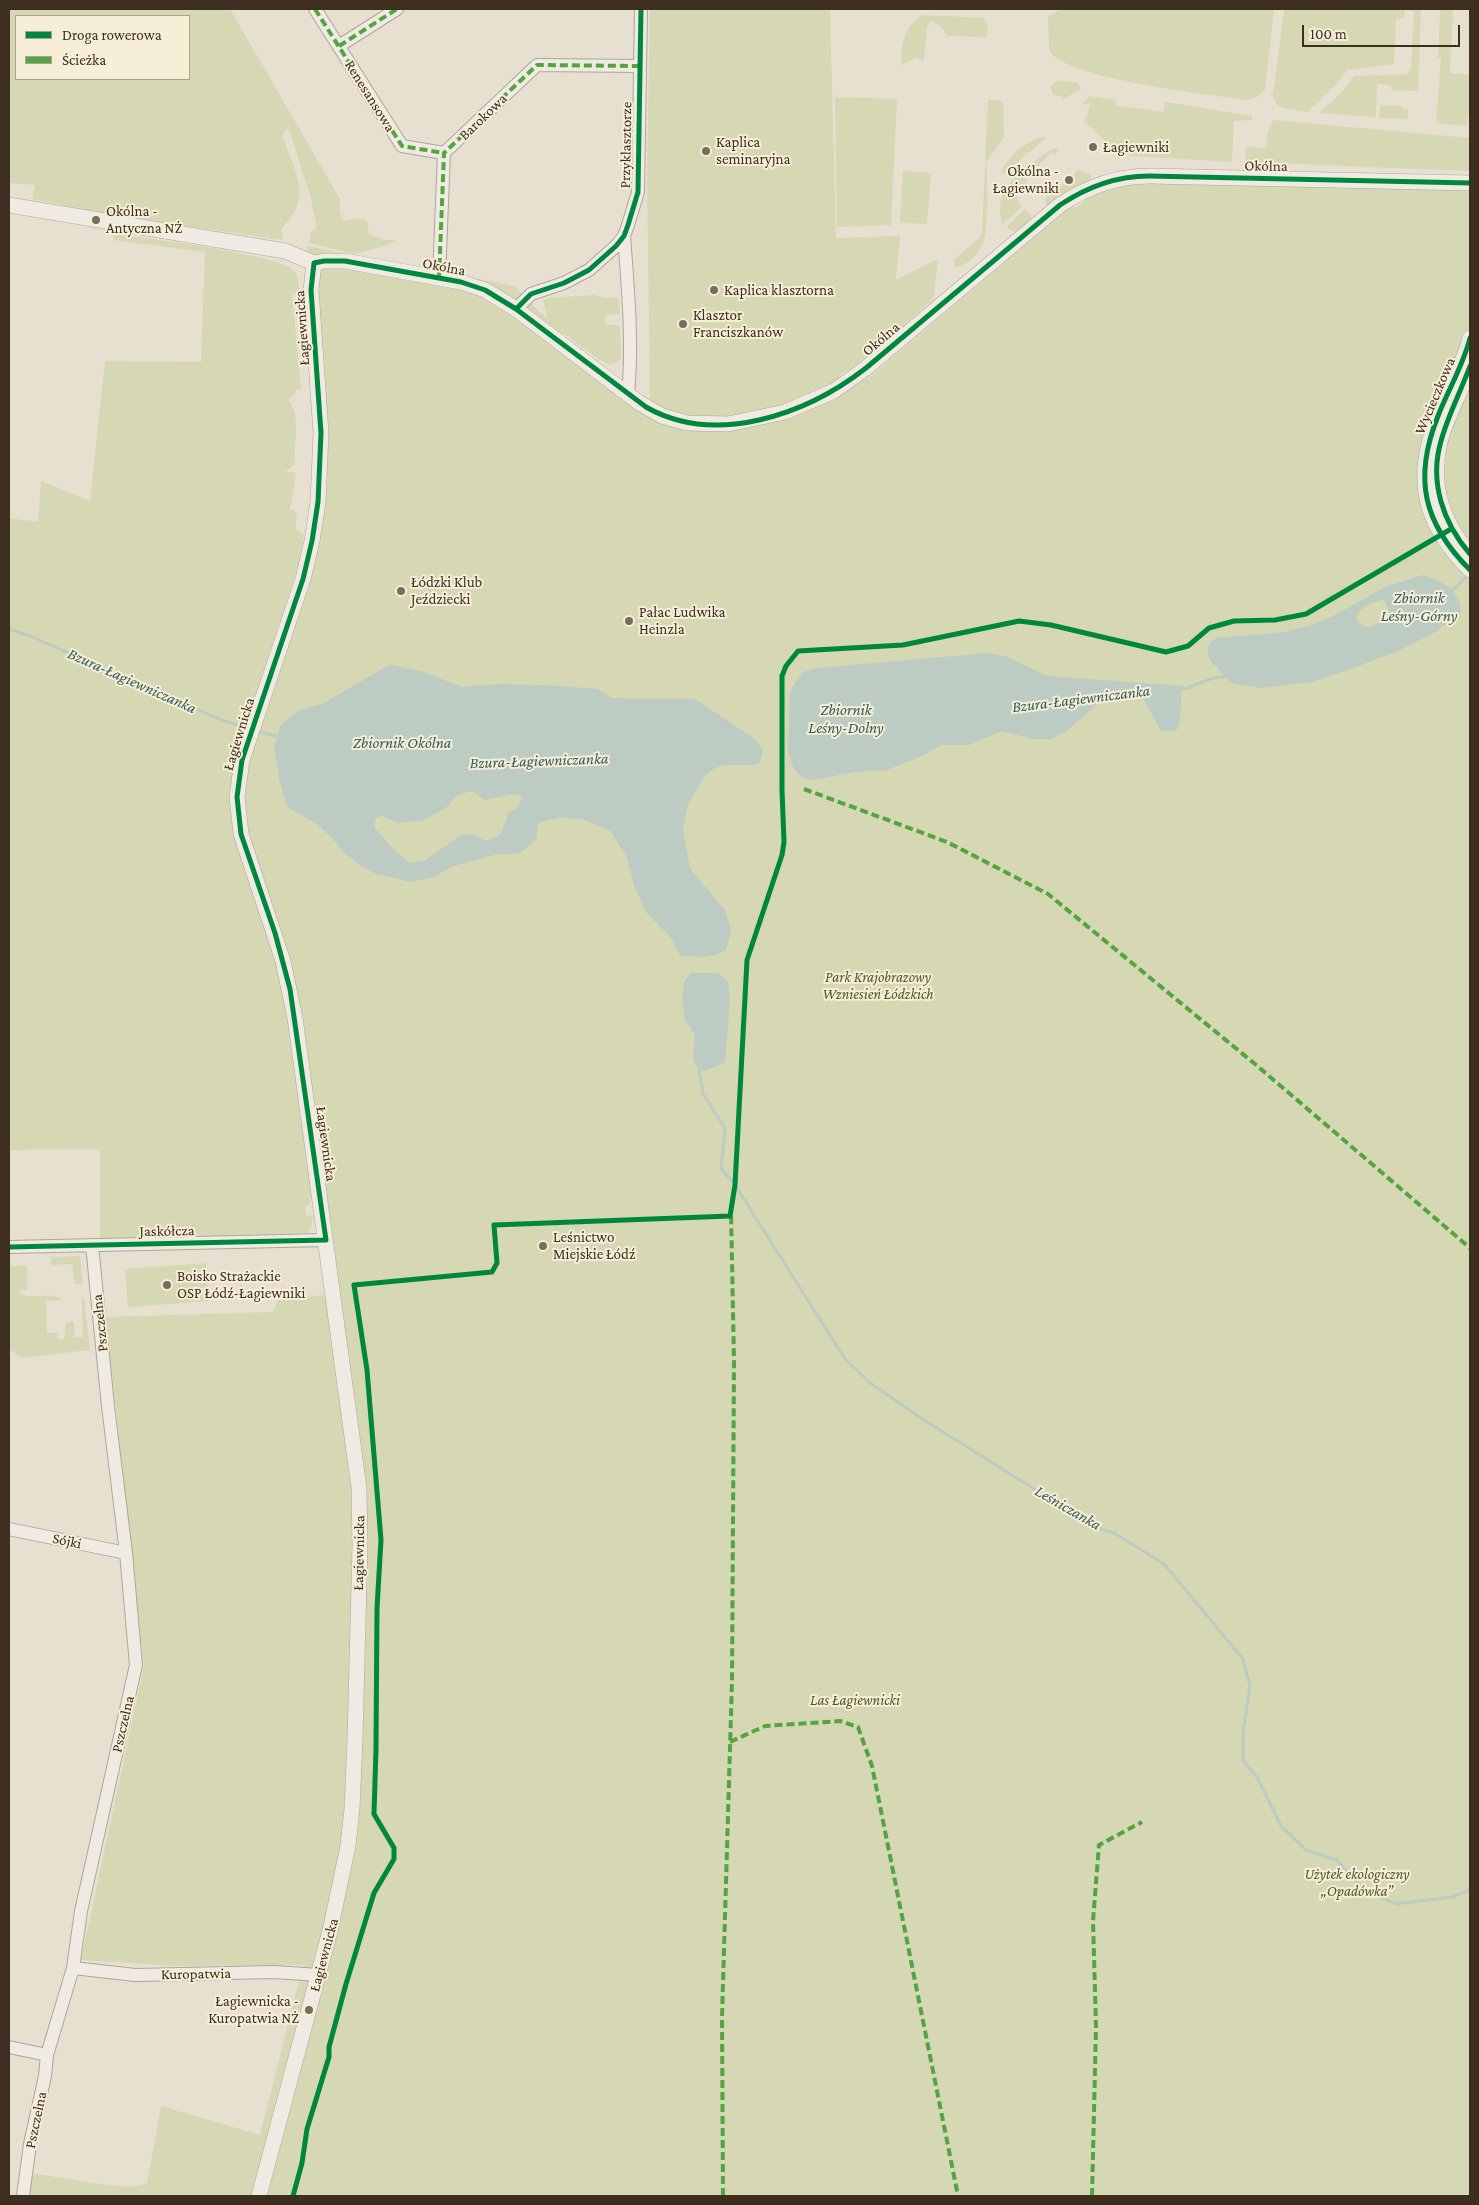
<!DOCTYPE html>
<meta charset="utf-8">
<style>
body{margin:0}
#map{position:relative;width:1479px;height:2205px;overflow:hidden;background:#e7e0d1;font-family:"Crimson Pro",serif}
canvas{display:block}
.frame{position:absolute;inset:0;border:10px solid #3d2e20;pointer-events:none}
.legend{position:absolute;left:15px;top:15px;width:175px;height:65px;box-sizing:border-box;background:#f7eed8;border:1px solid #ada18e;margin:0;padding:6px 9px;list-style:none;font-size:15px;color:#3d2e20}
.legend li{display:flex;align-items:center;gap:10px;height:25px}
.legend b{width:25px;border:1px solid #ada18e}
.scale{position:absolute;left:1302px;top:25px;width:158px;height:22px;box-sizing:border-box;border:2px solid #3d2e20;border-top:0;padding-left:6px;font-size:15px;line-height:18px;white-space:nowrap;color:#3d2e20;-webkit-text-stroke:4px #f7eed8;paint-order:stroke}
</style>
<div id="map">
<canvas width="1479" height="2205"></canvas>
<div class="frame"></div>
<ul class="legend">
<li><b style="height:6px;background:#00873e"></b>Droga rowerowa</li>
<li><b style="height:6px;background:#54a441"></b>Ścieżka</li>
</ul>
<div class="scale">100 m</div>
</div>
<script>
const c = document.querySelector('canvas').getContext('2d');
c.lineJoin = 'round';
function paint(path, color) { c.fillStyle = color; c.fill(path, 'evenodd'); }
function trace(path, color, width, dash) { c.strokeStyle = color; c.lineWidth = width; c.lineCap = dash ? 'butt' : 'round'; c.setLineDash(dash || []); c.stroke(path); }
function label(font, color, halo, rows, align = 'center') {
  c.font = font + ' "Crimson Pro",serif'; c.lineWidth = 4; c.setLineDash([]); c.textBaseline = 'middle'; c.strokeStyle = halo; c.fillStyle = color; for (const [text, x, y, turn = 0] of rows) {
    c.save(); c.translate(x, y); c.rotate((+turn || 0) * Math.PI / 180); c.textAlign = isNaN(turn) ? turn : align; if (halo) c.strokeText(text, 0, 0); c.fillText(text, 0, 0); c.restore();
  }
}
paint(new Path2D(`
 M9,9H230L340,199V212L344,221L360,218L367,221L369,234L385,240H396L385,246L354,254L309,243L311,232L317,227L311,199L290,132L287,128L282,136C295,172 314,198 281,229L283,240L122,217L32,199L35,185L9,183ZM16,16H189V79H16Z
 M650,9H830L836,238L900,236L896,280L938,259L934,296L930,302L852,368L839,375L840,394L871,376L1068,209L1079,206L1104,185L1131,183L1470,190V2196H28L31,2175L38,2174C60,2177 131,2193 147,2183L161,2106L260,2135L303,1965L172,1966L81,1960L144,1666L106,1317L273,1312L278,1300L325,1295L312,1197L310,1198V1204L305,1207L307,1217L313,1215L312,1226L308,1233L100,1238V1149L9,1150V518L38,522L41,481L90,501L105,361L201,362L205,252L113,240L114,234C143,238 280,254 294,271C299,276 299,286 299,293H292L301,389H296L295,394L288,400C302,415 293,446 295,465L285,471L296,473L290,510L294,509L297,517L295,528L304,535L300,560L280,626L290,606L326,493L307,246L514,286L548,320L543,300L548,298L595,295L606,298L617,297L619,300L620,314L605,316L606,325H616L620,327L621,359C617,361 614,364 610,364C598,363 573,337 560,332L636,406L650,408L647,172Z
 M1061,9H1274L1265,90L1255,98L1247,100C1212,95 1063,79 1049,50L1048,17Z
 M1284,9H1431L1421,10L1418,91L1391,90V85L1377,84L1376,117L1319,113L1342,92L1354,76L1408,74L1411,68L1414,11L1405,10L1404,18L1396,20L1394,64L1347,70L1337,84L1308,112L1282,108L1276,103L1272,95L1275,81Z
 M1435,9H1453L1450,73L1470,75V108L1466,126L1436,123L1441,58H1438L1440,11Z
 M923,15L983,18C989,23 988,30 987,37L948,36L938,24L931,21L927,28L924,60L915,58L902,65C900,44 904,26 923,15Z
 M1057,81L1077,82L1081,89L1062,100L1061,96L1053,95L1050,86Z
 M1088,96L1116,100L1115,105L1163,112L1166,102L1252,116V120L1234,121L1232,162L1132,156L1115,151L1084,121L1088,113L1090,104L1088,103L1086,105L1082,102L1087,100Z
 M835,97L897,99L891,225L837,227Z
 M988,100H999L1003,103L1004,137L986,163C988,179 988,225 984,240C980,253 967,267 954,267L955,259L976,241L982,234Z
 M1380,105L1403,106V109H1408V119L1379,118Z
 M1274,120L1470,138V171L1245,162L1246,147L1265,148L1269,128Z
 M1040,137L1046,138L1002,175L1001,172C1008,156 1024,143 1040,137Z
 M1055,148L1059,150L1054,155L1052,152L1025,179L1027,181L1017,195L1018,201L1022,207L1003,224C998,216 1000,199 1004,190C1010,180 1045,151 1055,148Z
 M1079,170L1091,175V181L1048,207L1047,206L1045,200L1048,195L1050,197L1063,184L1065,186L1071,181L1069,179L1076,174L1075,172Z
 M903,171L931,173L927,224L900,223Z
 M1025,209L1031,214L1029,222L1015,232L1006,227Z
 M80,1256L83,1284H75L72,1264L51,1265V1257Z
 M206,1263L209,1301L128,1307L125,1269Z
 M27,1265V1290L50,1291L22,1290L18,1292C31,1301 48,1292 61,1298V1300L46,1301L47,1333H57L58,1339H64L66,1323L72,1321L74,1322V1337H83L82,1301L84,1297L90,1350L22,1358L9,1349V1266Z`), '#d6d7b3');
paint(new Path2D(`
 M1423,575C1444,583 1459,588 1461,612L1435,632L1400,650L1351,669L1312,682L1261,688L1231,683L1210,660L1207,650L1210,642L1217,638L1284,632L1312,625L1333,616L1387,586ZM1384,600L1389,609L1387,620L1368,627L1358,623L1356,616C1364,605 1371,602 1384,600Z
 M989,653L1008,657L1047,676L1183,686C1179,701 1183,715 1177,730L1161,731L1142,696L1101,700L1067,731L1051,739H1032L1002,731L969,745H941L920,757L887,770L854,772L814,780L801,777L793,767L788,751L790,691L803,672L817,668Z
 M393,665L424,672L462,687L500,684L563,686L597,689L612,698L695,699L756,740L763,750L760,763L754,765H722L706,774L688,804L683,830L690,869L725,910L731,930L726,950C711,958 697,958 680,955L671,938L646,912L635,888L626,855L610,831L582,819L561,817L538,823L536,840L520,853L493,855L451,867L434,877L411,882L374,873L360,865L345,854L333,839L318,825L287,807L280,783L274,746L281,725L300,710L324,703L387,666ZM472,791L485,800L514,794L523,796L517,809L509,812L501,834L486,841L473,834L461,835L424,861L410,863L393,849L374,827L376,818L382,816L399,823L422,821L446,808L457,795Z
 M691,973H718L728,981L730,999L725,1062L705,1071C685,1065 697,1048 694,1034C692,1028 688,1026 686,1021C682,1009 682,994 684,982Z`), '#bcccc2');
trace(new Path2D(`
 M1451,592L1466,577
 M9,629L30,636L224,721L248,728
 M1178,689L1188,688L1210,679L1227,676
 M257,731L279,737
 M699,1069L703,1094L725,1128L721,1168L735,1185L845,1359L869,1382L924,1420L1095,1527L1114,1533L1164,1564L1243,1659L1250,1686L1243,1733V1761L1257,1777L1281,1826L1306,1850L1337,1860L1363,1889L1396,1904L1452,1897L1470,1890`), '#bcccc2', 3);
const minor = new Path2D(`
 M315,9L402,146L444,153
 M339,46L397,9
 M624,236C628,289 633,342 628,395
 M439,278L444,153L537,65L640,66
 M516,309L531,294L564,283L589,270L616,246L624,236L628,225L638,192L641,9
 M9,1247L326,1240
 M9,1529L126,1553
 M73,1968L135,1975L274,1972L319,1975
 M9,2047L47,2055
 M23,2196L30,2144L45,2076L47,2055L73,1968L81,1911L136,1665L126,1553L108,1406L92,1245`);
const tertiary = new Path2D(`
 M9,205L285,251L314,263L324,261H345L461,282L485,290L516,309L638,402L662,416L687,423L728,424L785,412L834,391L866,368L1060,205C1087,187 1117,176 1149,176L1470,183
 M1470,338C1463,366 1448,390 1438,416C1413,478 1423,523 1470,570
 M1469,370C1460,394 1446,418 1440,442C1430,484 1442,523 1470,554
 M259,2196L330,1931L348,1846L352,1809L355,1739L360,1545L359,1488L295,1018L283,961L241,834L237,797L242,760L303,579L312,541L318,502L321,433L311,290L314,263`);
trace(minor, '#ada599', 14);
trace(tertiary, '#ada599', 16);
trace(minor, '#efebe3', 12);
trace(tertiary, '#efebe3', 15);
trace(new Path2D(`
 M315,9L402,146L444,153
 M339,46L397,9
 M439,278L444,153L537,65L640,66
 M804,789L947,842L1048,894L1255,1064L1470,1248
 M730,1742L765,1726L840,1721L858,1727L872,1766L958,2196
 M723,2196L722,2017L732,1681L734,1362L731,1212
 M1092,2196L1096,2027L1093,1921L1099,1845L1142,1822`), '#54a441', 4, [8, 4]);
trace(new Path2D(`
 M516,309L531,294L564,283L589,270L616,246L624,236L628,225L638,192L641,9
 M1470,338C1463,366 1448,390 1438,416C1413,478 1423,523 1470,570
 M1470,366C1461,391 1448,415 1441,441C1429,482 1443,523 1470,554
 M9,1247L326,1240L290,989L275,933L241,834L237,797L242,760L303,579L312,541L318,502L321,433L311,290L314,263L324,261H345L461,282L485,290L516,309L646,407C716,447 807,414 866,368L1060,205C1087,187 1117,176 1149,176L1470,183
 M293,2196L302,2163L307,2129L329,2057V2047L346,1984L374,1893L394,1859V1848L374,1814L376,1749L377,1608L381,1540L367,1370L354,1285L492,1272L497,1263L494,1225L730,1216L735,1185L747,960L782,855L784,842L782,790V676L786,666L798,651L903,645L1019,621L1051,625L1166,652L1188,646L1209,628L1234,621L1275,620L1306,614L1451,529`), '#00873e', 5);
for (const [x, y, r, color] of [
 [1093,147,5,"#786c5e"],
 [706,151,5,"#786c5e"],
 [1069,180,5,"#786c5e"],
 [96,220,5,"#786c5e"],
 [714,290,5,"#786c5e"],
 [683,324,5,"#786c5e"],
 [401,591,5,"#786c5e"],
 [629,621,5,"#786c5e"],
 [543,1246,5,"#786c5e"],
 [167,1285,5,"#786c5e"],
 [309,2010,5,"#786c5e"]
]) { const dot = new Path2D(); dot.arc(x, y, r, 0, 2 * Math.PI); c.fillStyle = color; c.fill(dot); trace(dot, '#f7eed8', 2); }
label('15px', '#3d2e20', '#f7eed8', [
 ["Renesansowa",370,96,58],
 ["Barokowa",483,117,-44],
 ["Przyklasztorze",626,145,-89],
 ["Okólna",1266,166,1],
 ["Okólna",444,267,11],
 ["Łagiewnicka",302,328,-94],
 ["Okólna",881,339,-40],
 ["Wycieczkowa",1435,396,-67],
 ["Łagiewnicka",239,734,-73],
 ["Łagiewnicka",326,1144,82],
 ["Jaskółcza",167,1231,-1],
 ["Pszczelna",100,1323,-96],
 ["Sójki",67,1541,12],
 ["Łagiewnicka",359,1553,-89],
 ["Pszczelna",123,1724,-77],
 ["Łagiewnicka",324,1955,-75],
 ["Kuropatwia",196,1974,-1],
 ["Pszczelna",36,2120,-78]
]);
label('15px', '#3d2e20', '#f7eed8', [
 ["Kaplica",716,142],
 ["seminaryjna",716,159],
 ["Łagiewniki",1103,147],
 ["Okólna -",1059,171,"right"],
 ["Łagiewniki",1059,188,"right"],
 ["Okólna -",106,211],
 ["Antyczna NŻ",106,228],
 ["Kaplica klasztorna",724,290],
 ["Klasztor",693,315],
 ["Franciszkanów",693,332],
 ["Łódzki Klub",411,582],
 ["Jeździecki",411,599],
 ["Pałac Ludwika",639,612],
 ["Heinzla",639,629],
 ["Leśnictwo",553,1237],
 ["Miejskie Łódź",553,1254],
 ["Boisko Strażackie",177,1276],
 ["OSP Łódź-Łagiewniki",177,1293],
 ["Łagiewnicka -",299,2001,"right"],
 ["Kuropatwia NŻ",299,2018,"right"]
], 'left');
label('italic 15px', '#4d5a26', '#f7eed8', [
 ["Park Krajobrazowy",878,977],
 ["Wzniesień Łódzkich",878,994],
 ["Las Łagiewnicki",855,1700],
 ["Użytek ekologiczny",1357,1874],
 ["„Opadówka”",1357,1891]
]);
label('italic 16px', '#2f5d5a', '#f7eed8', [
 ["Zbiornik",1419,598],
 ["Leśny-Górny",1419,616],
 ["Bzura-Łagiewniczanka",132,681,24],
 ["Bzura-Łagiewniczanka",1081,699,-7],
 ["Zbiornik",846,710],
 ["Leśny-Dolny",846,728],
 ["Zbiornik Okólna",402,743],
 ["Bzura-Łagiewniczanka",539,761,-2],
 ["Leśniczanka",1068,1508,30]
]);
</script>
